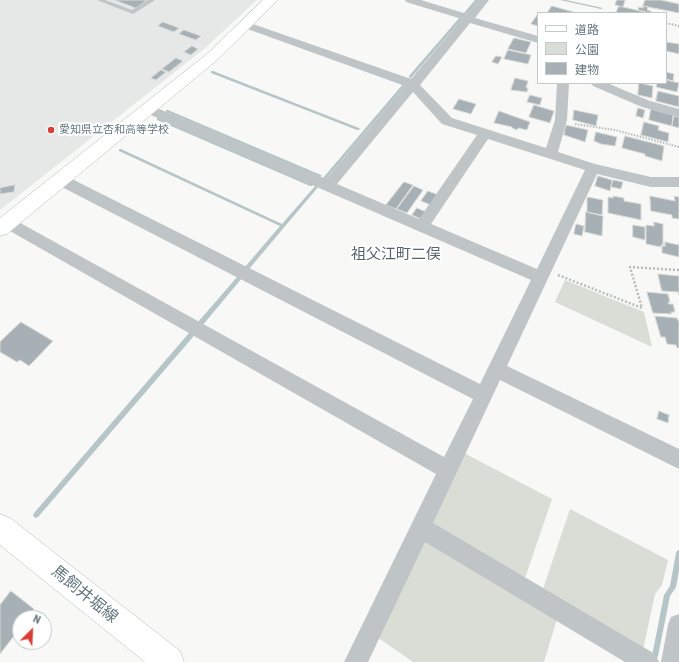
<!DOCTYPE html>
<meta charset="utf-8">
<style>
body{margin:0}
#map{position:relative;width:679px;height:662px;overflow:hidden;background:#f8f8f6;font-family:"Roboto Condensed","Noto Sans JP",sans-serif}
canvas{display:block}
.legend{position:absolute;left:537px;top:12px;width:130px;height:72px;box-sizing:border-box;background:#fff;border:1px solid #c1c9cc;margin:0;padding:5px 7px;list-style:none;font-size:12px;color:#65787f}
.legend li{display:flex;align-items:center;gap:8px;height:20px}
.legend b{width:20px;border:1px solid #c1c9cc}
.north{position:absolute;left:12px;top:610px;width:40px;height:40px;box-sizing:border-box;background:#fff;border:1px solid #c1c9cc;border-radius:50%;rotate:24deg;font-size:11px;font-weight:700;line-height:16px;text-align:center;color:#65787f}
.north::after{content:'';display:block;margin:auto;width:14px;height:18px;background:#db3e34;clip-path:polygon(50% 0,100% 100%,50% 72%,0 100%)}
</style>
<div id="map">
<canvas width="679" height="662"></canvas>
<ul class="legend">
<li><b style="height:5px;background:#fff"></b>道路</li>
<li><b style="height:11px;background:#d9ddd5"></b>公園</li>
<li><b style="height:11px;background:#a7b1b5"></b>建物</li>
</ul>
<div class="north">N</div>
</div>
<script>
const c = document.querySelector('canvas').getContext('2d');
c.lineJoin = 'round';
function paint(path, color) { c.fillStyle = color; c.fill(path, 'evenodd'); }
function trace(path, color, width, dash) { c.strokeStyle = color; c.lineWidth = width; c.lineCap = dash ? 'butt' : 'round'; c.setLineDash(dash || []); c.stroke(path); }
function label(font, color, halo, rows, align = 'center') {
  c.font = font + ' "Roboto Condensed","Noto Sans JP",sans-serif'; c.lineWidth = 4; c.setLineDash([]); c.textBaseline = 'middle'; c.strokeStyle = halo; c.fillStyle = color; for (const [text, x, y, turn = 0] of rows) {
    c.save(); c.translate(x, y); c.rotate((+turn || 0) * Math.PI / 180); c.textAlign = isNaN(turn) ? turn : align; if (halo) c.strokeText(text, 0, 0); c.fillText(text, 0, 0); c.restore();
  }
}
paint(new Path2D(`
 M0,0H257L204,49L0,210Z`), '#e6e8e7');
paint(new Path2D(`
 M565,280L644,312L652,347L555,302Z
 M464,453L552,499L524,581L430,524Z
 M570,509L668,560L662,585L655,594L643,650L542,592Z
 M424,540L557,619L544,662H413L377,637Z`), '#d9ddd5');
paint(new Path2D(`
 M475,0H479L466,15H464V13Z
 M560,0H566L603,8L601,9Z
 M460,17L463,18L411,78H409V76Z
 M211,71H213L359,128L360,129L359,130H357L211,73Z
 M403,84L406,85L325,180H323V178Z
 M166,110H168L321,175L322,176L320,177H319L166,112Z
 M157,118H159L312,184L313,185L312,186H310L157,120Z
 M119,149H121L282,224L316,185H318L319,186L249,269L247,270L245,268V267L280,226L119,151Z
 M240,275L242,277V278L202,326H198V322L238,276Z
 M189,333H193L194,335L193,337L38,517L36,518L34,517L33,515L34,513Z
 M679,550V571L676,587L670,596L658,656L657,658L655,659L653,658L652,656L664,595L670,586L676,553L677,551Z`), '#b6c5c7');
const building = new Path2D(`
 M115,0H147L136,8Z
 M617,0H625L623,7L615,5Z
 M645,0H661L679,4V13L643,6Z
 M552,6L577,13H547Z
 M619,6L649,13H616Z
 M643,6L648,7L647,10L651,11L650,13L638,10L639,7L643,8Z
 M538,14V26L531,24Z
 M163,22L179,28L174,32L158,26Z
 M184,30L201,36L196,40L179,34Z
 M514,38L531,42L526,53L508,49Z
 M666,42L679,44V54L666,51Z
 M192,46L198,49L191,55L184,52Z
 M508,50L531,55L528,64L504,59Z
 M496,56L502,57L498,64L492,62Z
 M176,58L183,61L169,72L162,69Z
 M161,70L166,72L156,80L151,78Z
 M666,72L674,74L673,81L666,79Z
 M515,78L528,81L526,88H528L527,92L511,90Z
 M666,80L679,83L677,92L656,87L657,83H666Z
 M639,83L653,86L652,98L638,95Z
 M658,91L679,96V107L656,101Z
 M530,95L542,98L540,105L527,102Z
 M459,99L476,104L471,114L453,109Z
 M534,105L554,111L550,123L529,117Z
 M638,108L645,110L643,118L636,116Z
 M651,109L673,115L672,126L649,120Z
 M574,110L598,115L596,126L573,120Z
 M499,111L530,122L527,130L518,128L517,130L512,128V127L494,123Z
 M674,116L679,117V128L672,126Z
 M644,122L659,126L658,130L669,133L668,142L641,135Z
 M566,125L588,130L585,142L564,135Z
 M596,132L617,137L615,146L601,144L594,141Z
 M625,136L664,146L662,161L645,156V154L622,148Z
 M598,176L612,180L610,191L595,186Z
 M613,180L623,182L621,189L611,187Z
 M404,182L413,185L396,209L386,205Z
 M15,185L14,192L0,194V188Z
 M414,186L423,190L407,213L397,209Z
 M428,191L438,195L431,205L421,201Z
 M613,196L624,198V201L641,204V220L608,213V197L613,198Z
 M650,196L675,201L674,196L679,197V219L672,218V215L651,211Z
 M588,197L603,200L602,215L587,212V198Z
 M417,208L426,212L421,219L412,215Z
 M586,212L603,216L602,236L585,232Z
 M654,222L663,224V245H661V247L646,244V225L654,226Z
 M576,224L584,226L582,236L574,234Z
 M633,225L645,227V240L633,237Z
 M665,242L679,245V257L662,253V246H665Z
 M658,274L679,276V295L678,292L662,291Z
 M647,292L668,294L670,302H668L669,304H673L675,312H671L672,314L653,313Z
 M655,316L677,318L679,322V348H677L676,345L667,344L665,337H661Z
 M21,322L53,341L29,366L20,360L17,362L0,352V342Z
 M659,411L669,415L668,423L657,419Z
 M11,591L34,609L28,618H20V628L0,654V605Z`);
paint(building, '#a7b1b5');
trace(building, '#dadad8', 1);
const secondary = new Path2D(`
 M263,0H278L217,60L7,234L0,236V218L207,54Z
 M0,514L10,518L180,651L184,662H145L0,545Z`);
trace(secondary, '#b2b9bc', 1);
trace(new Path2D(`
 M666,23L679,26
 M575,124L615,130L679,147`), '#b8bcbe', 2, [1.5, 1.5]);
trace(new Path2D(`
 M558,275L642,308L630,267L679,270`), '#b8bcbe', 2.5, [2, 2]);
paint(new Path2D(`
 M97,0H105L132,10L148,0H155L133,14Z`), '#bfc5c7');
paint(new Path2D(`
 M405,0H421L467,14L478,0H489L475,18L538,36V43L470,23L420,85L452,118L546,148L555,120L557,83H569L567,120L558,152L595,164L651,177H679V187H651L597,174L507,366L679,449V469L500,380L433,523L655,654L659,662H625L425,542L368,662H344L436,474L3,227L1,223L3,219L8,217L13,219L444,457L473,399L56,184L54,180L56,176L61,175L66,176L480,384L531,280L144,112L142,109L144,106H152L326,179L405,86L242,27L241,25L246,22L250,23L411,79L462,19L406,2ZM413,92L442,124L477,135L419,219L337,184ZM488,139L585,170L537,269L431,224Z
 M591,83H607L650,101L679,109V117L642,107L593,86Z
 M679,614V662H661L668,625L671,617Z`), '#bfc5c7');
paint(secondary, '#fff');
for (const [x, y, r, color] of [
 [51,130,4,"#db3e34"]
]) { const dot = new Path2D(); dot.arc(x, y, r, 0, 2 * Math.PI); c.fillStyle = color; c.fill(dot); trace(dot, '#fff', 1.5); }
label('11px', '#65787f', '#fff', [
 ["愛知県立杏和高等学校",59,130]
], 'left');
label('15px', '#56656b', '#fff', [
 ["祖父江町二俣",396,255]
]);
label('16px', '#65787f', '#fff', [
 ["馬飼井堀線",84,595,39]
]);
</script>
